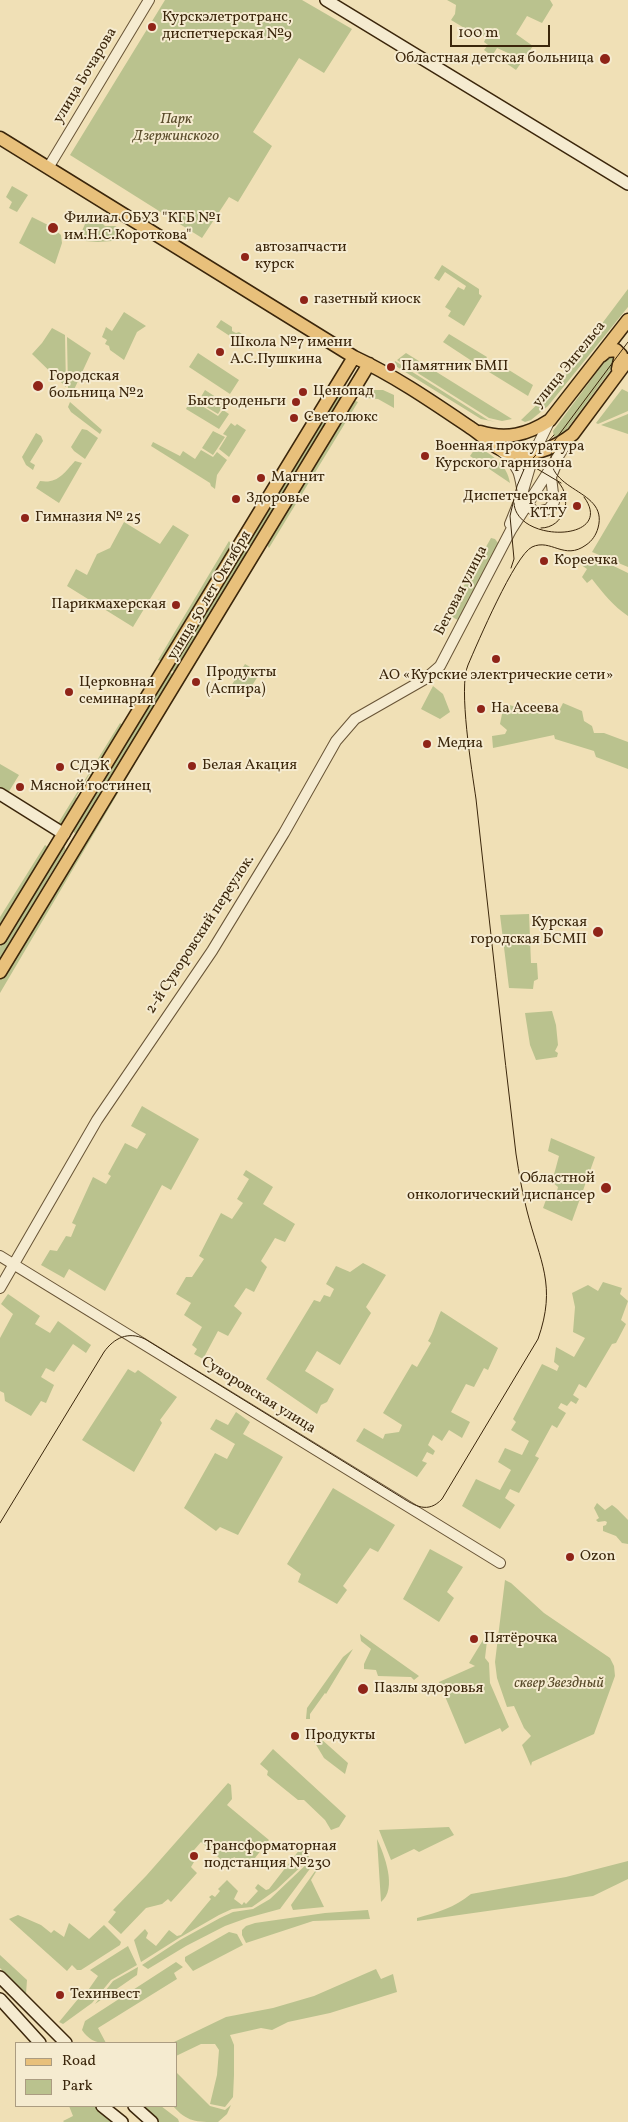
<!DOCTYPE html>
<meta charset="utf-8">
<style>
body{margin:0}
#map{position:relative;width:628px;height:2122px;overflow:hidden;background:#f0e0b6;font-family:Vollkorn,serif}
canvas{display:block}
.legend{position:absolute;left:15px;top:2042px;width:162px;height:65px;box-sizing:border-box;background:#f5ebd0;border:1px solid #ab9c81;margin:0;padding:6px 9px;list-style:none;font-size:15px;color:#3b260b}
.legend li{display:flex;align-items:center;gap:10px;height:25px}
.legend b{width:25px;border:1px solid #ab9c81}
.scale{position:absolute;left:450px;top:25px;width:100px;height:22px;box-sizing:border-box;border:2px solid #3b260b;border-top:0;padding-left:6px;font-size:15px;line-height:18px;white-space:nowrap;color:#3b260b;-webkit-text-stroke:4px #f5ebd0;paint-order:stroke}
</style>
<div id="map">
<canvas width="628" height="2122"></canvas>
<ul class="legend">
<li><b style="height:6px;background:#e8c07b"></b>Road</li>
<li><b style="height:14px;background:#bac28e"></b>Park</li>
</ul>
<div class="scale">100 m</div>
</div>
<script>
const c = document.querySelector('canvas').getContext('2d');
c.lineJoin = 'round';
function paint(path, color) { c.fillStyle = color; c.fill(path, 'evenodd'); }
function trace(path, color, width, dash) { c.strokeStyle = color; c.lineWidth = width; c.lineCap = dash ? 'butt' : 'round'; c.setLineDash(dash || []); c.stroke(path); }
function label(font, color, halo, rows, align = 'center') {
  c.font = font + ' Vollkorn,serif'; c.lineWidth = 4; c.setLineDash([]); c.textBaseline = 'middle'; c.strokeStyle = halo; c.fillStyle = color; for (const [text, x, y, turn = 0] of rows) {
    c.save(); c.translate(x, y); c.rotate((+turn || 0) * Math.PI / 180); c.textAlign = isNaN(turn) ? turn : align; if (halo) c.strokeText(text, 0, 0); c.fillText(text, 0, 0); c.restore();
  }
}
paint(new Path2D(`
 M165,0H302L352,29L324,73L299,58L253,132L272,146L238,202L229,197L202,238L70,155Z
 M447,0H550L553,5L542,23L527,16L516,34L533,46L516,70L503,61L508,53L497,48L492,56L484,50L488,45L484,42L486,38L479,32L476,35L451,20L455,14L456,5Z
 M12,186L28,195L17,212L9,208L12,202L6,197Z
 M83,216H86L88,221H100L105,226H115L130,235L127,240L98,242L85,241L86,238L82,231L85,224L81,220Z
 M32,217L52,227L61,235L62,243L55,264L19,243Z
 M442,265L479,289V294L482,296L464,326L448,316L451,311L445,307L458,287L464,290L466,286L445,272L439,281L434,278Z
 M628,289V307L548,406L531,420L525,422L521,420L552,390Z
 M124,312L146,326L137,332L124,360L110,350L109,346L105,344L107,340L102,337L106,327L112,331Z
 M221,320L232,327V331L236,333L239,332L249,339L245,346L216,327Z
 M52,328L65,335L66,387L32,354L42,343Z
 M449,334L487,357L481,367L443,342Z
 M67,337L91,353L72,394L68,389Z
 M198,353L239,380L230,394L189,367Z
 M406,353L512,419L502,421L489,418L397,360Z
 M611,353L618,360L564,433L554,437L553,431Z
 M395,361L488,420L496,422L481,419L394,365Z
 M496,362L533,385L528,396L489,372Z
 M343,388L347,389L176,673L170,669Z
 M622,389L628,392V411L598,424L596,423Z
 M205,390L225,403L218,414L198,402Z
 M374,390H383L394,395V408L378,399L366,398Z
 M191,399L218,416L223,410L229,414L219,429L186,409Z
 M353,400L358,402L269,548L265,542Z
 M70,402L102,430L100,434L71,412L68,407Z
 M628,414V434L601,425Z
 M231,423L235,426L237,424L246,430L229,457L219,449L227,436L223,434Z
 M82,429L87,430L98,438L85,459L74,451L71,447Z
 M213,431L225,437L213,455L202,448Z
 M36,433L41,436L43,441L30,462L35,465L33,470L26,465L22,457Z
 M153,442L180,456L183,451L195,459L201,450L213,457L217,452L227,460L217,475L215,489L211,486L210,483L151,446Z
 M477,446C492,455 507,464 510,483L470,456Z
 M75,461L82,463L59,503L36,488L40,481C58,484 64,473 75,461Z
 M628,491V567L592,552Z
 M124,522L160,544L173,525L189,535L133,627L67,586L76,569L87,575L97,554L110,548Z
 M491,538L495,539L498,543L458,620L450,616L449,612Z
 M229,541L232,546L162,662L158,660Z
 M593,556L628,573V616C613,606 603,593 592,579L587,583L582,577L587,569L574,560Z
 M245,664L260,673L246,695L231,686Z
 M169,672L174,675L79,832L74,833V829Z
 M433,686L443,694L450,712L440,719L421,709Z
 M541,703L560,709L563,703L582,711L584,721L592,726L594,733H604L628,742V769L596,757L594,751L555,739L554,735L493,748L492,736L505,734L507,730L500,724L504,704L537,711Z
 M120,723L124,726L94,775H89L76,797L78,801L65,823L57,825Z
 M0,764L19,775L8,793L0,788Z
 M129,764H135L0,993V980Z
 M45,845L49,848L0,927V917Z
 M60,847H65V850L0,959V947Z
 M529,914L531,963H537L538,979L534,981L533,989L509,988L500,915Z
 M552,1011L556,1025L558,1045L555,1051L558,1053L557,1057L536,1060L530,1045L525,1013Z
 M142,1106L199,1139L171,1190L162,1185L105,1291L69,1269L64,1278L41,1265L50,1250L57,1251L66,1236L71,1237L76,1225L72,1223L93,1177L106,1184L111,1176L108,1174L125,1143L137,1149L146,1134L131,1126Z
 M551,1138L595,1157L572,1221L543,1208L547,1197L550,1196L552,1192L557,1191L558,1187L552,1182L559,1156L548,1151Z
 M246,1170L273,1187L263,1204L295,1224L285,1242L275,1238L261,1261L267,1267L254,1292L246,1288L234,1306L242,1313L228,1336L218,1331L203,1359L194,1354L197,1349L192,1345L202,1327L184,1315L191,1303L176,1294L186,1277H192L204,1259L199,1256L221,1213L232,1219L243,1203L237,1199L249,1179L243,1175Z
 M363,1263L386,1275L366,1307L371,1313L340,1365L317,1351L305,1371L334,1389L327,1402L321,1405L317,1414L266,1379L314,1300L320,1302L324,1295L330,1297L334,1289L326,1284L336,1266L350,1272Z
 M603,1282L622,1288L620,1294L628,1301L621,1320L626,1324L616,1343L612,1344L586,1388L579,1384L573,1395L579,1399L576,1404L571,1401L567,1406L561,1403L558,1408L566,1413L557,1428L552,1425L535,1456L539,1458L519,1493L510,1489L505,1498L515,1505L500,1529L462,1506L476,1479L500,1490L511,1470L498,1462L505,1448L522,1455L529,1441L511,1430L516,1422L513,1419L542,1364L557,1371L559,1366L554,1362L556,1347L574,1357L585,1338L573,1332L575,1307L572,1293L588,1285L598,1291Z
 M8,1294L40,1316L35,1324L50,1333L58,1321L91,1345L86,1353L73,1344L54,1372L46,1368L41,1377L54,1385L46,1403L41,1401L31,1416L5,1401L4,1393L0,1391V1338L13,1314L1,1304Z
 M441,1311L498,1348L488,1370L484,1368L474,1387L466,1384L451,1412L470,1422L462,1438L449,1430L442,1441L433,1435L428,1445L435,1451L433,1455L427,1452L422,1461L427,1463L417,1477L356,1441L364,1428L383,1439L385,1434L399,1432L402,1425L383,1413L412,1364L417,1367L431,1343L428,1341C434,1332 436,1321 441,1311Z
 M128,1369L135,1373L138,1370L177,1397L160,1420L162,1423L134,1472L82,1440Z
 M236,1412L250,1422L243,1434L283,1457L238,1535L220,1527L216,1531L184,1508L215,1453L227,1459L235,1444L210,1429L216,1419L228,1425Z
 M333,1488L395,1525L378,1552L370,1548L343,1586L347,1590L337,1604L298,1582L301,1574L287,1564Z
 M597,1503L605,1510L612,1505C619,1510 622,1514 628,1520V1544L622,1543L616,1536L603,1531V1526L606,1525L607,1522L605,1521L598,1522L596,1520L599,1518L594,1508Z
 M430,1549L463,1567L447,1592L454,1598L439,1622L403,1599Z
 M505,1580L511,1583L544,1613L610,1658L614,1666L615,1676L594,1734L532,1762L531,1766L522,1745L531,1736L524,1728L514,1706L507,1707L497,1678L495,1662Z
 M360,1634L419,1676L414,1680L411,1677L378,1676L376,1670L364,1669V1664L371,1649L361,1641Z
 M483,1640L487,1641L485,1658L489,1663L490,1683L509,1727L502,1732L500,1728L465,1744L439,1682L475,1666L469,1663Z
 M353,1649L326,1694L325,1693L310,1714V1719H306L307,1708L343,1657Z
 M311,1730L348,1763L345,1774L324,1758L309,1733Z
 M273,1749L346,1816L339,1827L331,1830L325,1820L304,1800H298L267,1775L268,1771L260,1764Z
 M228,1783L231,1785L232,1799L227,1805L269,1840L255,1858L259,1862L256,1866L248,1867L234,1857L230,1863L226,1864L201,1842L188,1857L194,1862L191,1867L197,1873L171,1902L168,1899L162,1904L146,1908L121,1934L108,1922L116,1912L113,1910L146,1876Z
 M449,1827L454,1835L419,1852L414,1849L391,1860L379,1830Z
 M377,1839C384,1854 398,1889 381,1902Z
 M300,1849L309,1856L307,1861L276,1890L252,1907L232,1909L219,1915L179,1938L141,1962L134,1940L145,1929L148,1933L146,1938L156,1946L169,1930L177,1936L181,1935L211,1899L209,1897L212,1895L215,1897L220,1891L218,1889L227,1880L238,1891L234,1899L242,1905L244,1902L246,1904L258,1891L255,1888L258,1884L266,1890L269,1889Z
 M325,1857L311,1880L324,1907L293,1910L291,1905Z
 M312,1859L315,1862L280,1909L247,1918L225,1926L186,1946L148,1969L142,1965L180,1940L220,1918L233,1912L253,1909L270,1899Z
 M628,1861V1879L593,1896L417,1921V1918C438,1912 454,1908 471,1894L566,1877Z
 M368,1910L370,1919L313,1921L246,1943L242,1935V1930L246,1926L255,1923L325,1913Z
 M18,1915L41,1925L51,1933L54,1930L64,1937L69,1923L89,1939L104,1925L121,1942L120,1945L81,1970H77L72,1965L67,1971L9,1919Z
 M229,1932L237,1934L243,1945L193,1971L185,1961V1957Z
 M128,1946L137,1965L111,1980L92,2003L63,2024L59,2022L78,1999L84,1996L98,1976L90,1970Z
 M0,1955L27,1980L26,1994L0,1968Z
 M176,1962L183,1967L174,1973L177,1979L98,2028L106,2043C95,2043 88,2039 82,2030L85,2021Z
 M138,1967L137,1975L134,1977L95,2004L113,1981Z
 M376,1969L381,1979L393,1974L397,1992L330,2013L288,2022L272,2030L261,2028L230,2035L234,2045V2075L233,2097L225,2107L210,2104L217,2075L219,2050L215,2044H201L176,2056V2043H172L226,2017L273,2008L314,1996Z
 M176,2072L210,2106L225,2110L231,2105L227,2114L218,2122C196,2122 187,2122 173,2106H176Z
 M69,2106H96L114,2122H64L63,2121L73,2116Z
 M139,2106H161L178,2119L179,2122H158Z`), '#bac28e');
const tertiary = new Path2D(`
 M48,168L149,0
 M500,450C508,456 514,463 518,471C524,486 520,505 537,512L549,509L554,502L551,477L555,467
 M510,524L522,494L534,453L550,420
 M0,1256L500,1563
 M0,1288L97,1120L212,951L284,833L336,741L355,719L425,679L440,666L511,530L566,444`);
const secondary = new Path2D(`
 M326,0L628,184
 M0,794L64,834
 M0,1977L66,2043
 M0,1999L40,2043
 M102,2106L122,2122
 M134,2106L152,2122`);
const primary = new Path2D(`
 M0,138L354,357C395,376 434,403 471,428C485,437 496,451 513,453C536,456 555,448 573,434L628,360
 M601,356L607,351L616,350L621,355L618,369
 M480,432C506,440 527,435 550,420L628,320
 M0,938L354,357
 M0,972L369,364`);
trace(tertiary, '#685436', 12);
trace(secondary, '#3b260b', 14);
trace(primary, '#3b260b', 15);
trace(tertiary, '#f5ebd0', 10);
trace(secondary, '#f5ebd0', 11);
trace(primary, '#e8c07b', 12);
trace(new Path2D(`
 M534,467L561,483
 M514,503C516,544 617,542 584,497
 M541,528C564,528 574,498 558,482
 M511,568L514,559L510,516L517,486L525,467L554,435
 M0,1523L104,1352C114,1338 128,1331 145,1339L401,1497C415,1506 428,1514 442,1499L538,1339C557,1285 540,1262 527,1211C522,1192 519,1173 516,1154C502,1036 489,918 476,799C472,771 458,687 468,665C477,644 515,555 532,547C551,538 564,561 586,545C592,541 596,535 598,528C610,485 533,494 555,440L628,342`), '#3b260b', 1);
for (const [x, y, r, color] of [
 [152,27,5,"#8f2418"],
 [605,59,6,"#8f2418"],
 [53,228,6,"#8f2418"],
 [245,257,5,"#8f2418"],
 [304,300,5,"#8f2418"],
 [220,352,5,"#8f2418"],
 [391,367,5,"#8f2418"],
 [38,386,6,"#8f2418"],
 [303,392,5,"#8f2418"],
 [296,402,5,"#8f2418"],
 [294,418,5,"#8f2418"],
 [425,456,5,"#8f2418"],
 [261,478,5,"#8f2418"],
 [236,499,5,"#8f2418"],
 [577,506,5,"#8f2418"],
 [25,518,5,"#8f2418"],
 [544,561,5,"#8f2418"],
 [176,605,5,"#8f2418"],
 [496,659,5,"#8f2418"],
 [196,682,5,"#8f2418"],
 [69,692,5,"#8f2418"],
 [481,709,5,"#8f2418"],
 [427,744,5,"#8f2418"],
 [192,766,5,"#8f2418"],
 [60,767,5,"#8f2418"],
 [20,787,5,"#8f2418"],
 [598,932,6,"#8f2418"],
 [606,1188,6,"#8f2418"],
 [570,1557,5,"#8f2418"],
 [474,1639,5,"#8f2418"],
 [363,1689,6,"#8f2418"],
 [295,1736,5,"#8f2418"],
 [194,1856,5,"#8f2418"],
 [60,1995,5,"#8f2418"]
]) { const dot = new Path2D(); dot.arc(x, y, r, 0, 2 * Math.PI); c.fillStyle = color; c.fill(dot); trace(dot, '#f5ebd0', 2); }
label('15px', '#3b260b', '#f5ebd0', [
 ["Курскэлетротранс,",162,18],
 ["диспетчерская №9",162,35],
 ["Областная детская больница",594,59,"right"],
 ["Филиал ОБУЗ \"КГБ №1",64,219],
 ["им.Н.С.Короткова\"",64,236],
 ["автозапчасти",255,248],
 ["курск",255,265],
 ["газетный киоск",314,300],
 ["Школа №7 имени",230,343],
 ["А.С.Пушкина",230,360],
 ["Памятник БМП",401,367],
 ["Городская",49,377],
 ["больница №2",49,394],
 ["Ценопад",313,392],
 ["Быстроденьги",286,402,"right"],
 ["Светолюкс",304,418],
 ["Военная прокуратура",435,447],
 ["Курского гарнизона",435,464],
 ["Магнит",271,478],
 ["Диспетчерская",567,497,"right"],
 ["КТТУ",567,514,"right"],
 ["Здоровье",246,499],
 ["Гимназия № 25",35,518],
 ["Кореечка",554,561],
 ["Парикмахерская",166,605,"right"],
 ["Продукты",206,673],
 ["(Аспира)",206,690],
 ["АО «Курские электрические сети»",496,676,"center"],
 ["Церковная",79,683],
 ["семинария",79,700],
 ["На Асеева",491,709],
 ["Медиа",437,744],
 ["Белая Акация",202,766],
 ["СДЭК",70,767],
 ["Мясной гостинец",30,787],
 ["Курская",587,923,"right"],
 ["городская БСМП",587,940,"right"],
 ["Областной",595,1179,"right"],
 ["онкологический диспансер",595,1196,"right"],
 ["Ozon",580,1557],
 ["Пятёрочка",484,1639],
 ["Пазлы здоровья",374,1689],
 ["Продукты",305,1736],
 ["Трансформаторная",204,1847],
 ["подстанция №230",204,1864],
 ["Техинвест",70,1995]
], 'left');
label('15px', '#3b260b', '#f5ebd0', [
 ["улица Бочарова",86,76,-59],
 ["улица Энгельса",570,365,-51],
 ["Беговая улица",462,591,-63],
 ["улица 50 лет Октября",210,596,-59],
 ["2-й Суворовский переулок.",201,935,-57],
 ["Суворовская улица",258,1396,32]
]);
label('italic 15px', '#5b4d2c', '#f5ebd0', [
 ["Парк",176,120],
 ["Дзержинского",176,137],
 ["сквер Звездный",559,1684]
]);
</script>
